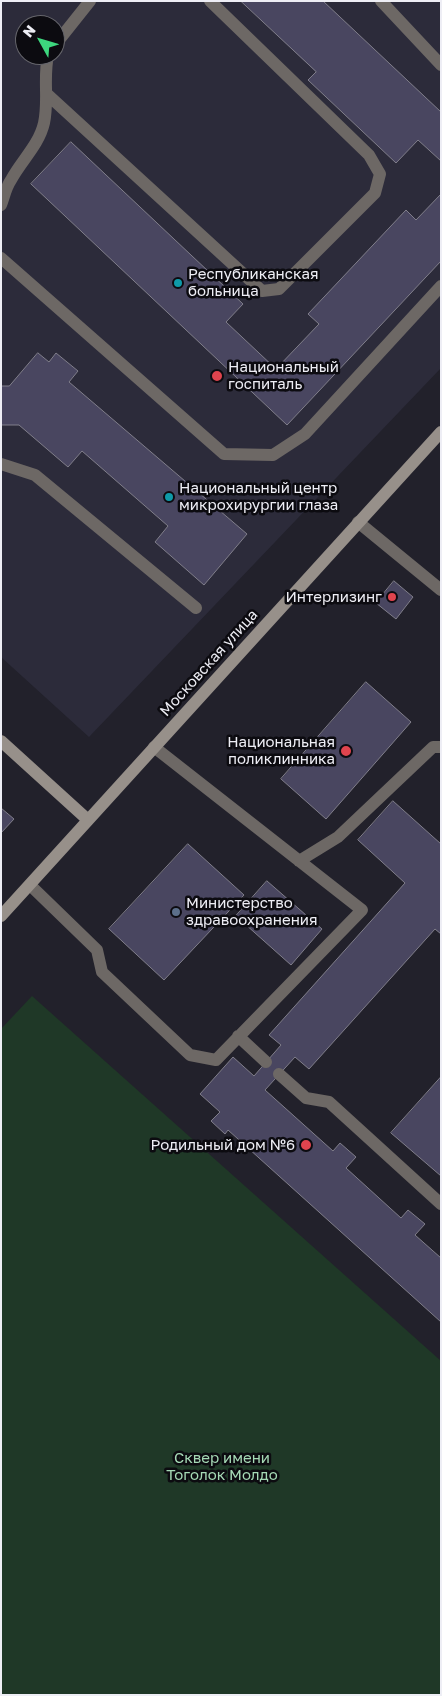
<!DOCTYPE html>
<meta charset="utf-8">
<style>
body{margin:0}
#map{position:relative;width:442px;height:1696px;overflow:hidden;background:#22212b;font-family:"Golos Text",sans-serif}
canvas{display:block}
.frame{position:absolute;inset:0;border:2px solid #eeeef5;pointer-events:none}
.north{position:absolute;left:15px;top:15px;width:50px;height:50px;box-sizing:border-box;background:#0c0b10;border:1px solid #66666c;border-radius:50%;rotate:309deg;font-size:14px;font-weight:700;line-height:20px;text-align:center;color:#eeeef5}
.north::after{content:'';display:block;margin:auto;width:18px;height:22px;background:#3dd77e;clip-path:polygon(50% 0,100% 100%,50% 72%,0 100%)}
</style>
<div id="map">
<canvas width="442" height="1696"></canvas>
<div class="frame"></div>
<div class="north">N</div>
</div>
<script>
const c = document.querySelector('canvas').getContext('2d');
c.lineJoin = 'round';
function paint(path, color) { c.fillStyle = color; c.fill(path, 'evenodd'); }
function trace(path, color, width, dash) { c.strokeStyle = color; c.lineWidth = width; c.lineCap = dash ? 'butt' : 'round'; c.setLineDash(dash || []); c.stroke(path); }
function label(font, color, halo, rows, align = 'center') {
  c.font = font + ' "Golos Text",sans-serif'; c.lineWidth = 5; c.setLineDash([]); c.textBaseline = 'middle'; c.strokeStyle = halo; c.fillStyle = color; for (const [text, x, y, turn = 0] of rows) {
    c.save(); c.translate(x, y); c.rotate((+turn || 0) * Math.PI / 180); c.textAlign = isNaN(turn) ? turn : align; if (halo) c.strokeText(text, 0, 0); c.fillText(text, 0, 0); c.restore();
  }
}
paint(new Path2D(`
 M1,1H441V368L89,737L1,657ZM25,25H55V55H25Z`), '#2c2b3a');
paint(new Path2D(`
 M32,996L441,1361V1695H1V1029Z`), '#1f3827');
const building = new Path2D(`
 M241,1H323L441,112V161L418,140L396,163L308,80L316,72Z
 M71,142L243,304L226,322L276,369L319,324L308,314L406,210L416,220L441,194V261L287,425L31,184Z
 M38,353L49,362L56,353L78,371L69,382L247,534L204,585L155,542L168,526L82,451L68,467L19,425H1V386H9Z
 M394,581L413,597L396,619L376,603Z
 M366,682L411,722L326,819L281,779Z
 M393,801L441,844V934L435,929L309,1069L295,1057L265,1090L333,1151L340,1143L356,1157L346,1168L401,1218L408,1210L425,1224L415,1235L441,1258V1322L228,1130L225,1134L211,1121L220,1112L200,1094L233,1057L254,1076L281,1045L269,1035L405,883L358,840Z
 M1,808L14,819L1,833Z
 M188,844L244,895L164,980L109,929Z
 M267,881L322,929L291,965L236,916Z
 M441,1077V1176L391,1133Z`);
paint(building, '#494660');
trace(building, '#807e8a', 1);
trace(new Path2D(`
 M381,1L441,65
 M55,45L90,1
 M48,95L262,291L279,289L375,193L380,174L369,155L210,1
 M1,205C4,197 6,187 11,180C21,161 39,145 44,123C49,99 43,79 48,55
 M1,258L224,454L273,455L305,434L441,286
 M1,464L35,475L196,608
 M358,522L441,590
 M299,861L338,837L433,747H441
 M30,885L97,950L102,972L190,1055L216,1060L362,910L154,747
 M238,1036L266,1062
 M279,1074L306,1098L329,1102L441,1204`), '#6d6865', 12);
trace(new Path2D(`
 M1,741L88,820
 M1,916L441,432`), '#97908a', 12);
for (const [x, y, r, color] of [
 [178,283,5,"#0f9aa8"],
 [217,376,6,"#e0444e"],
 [169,497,5,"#0f9aa8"],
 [392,597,5,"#e0444e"],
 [346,751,6,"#e0444e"],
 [176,912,5,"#5c6f8a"],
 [306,1145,6,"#e0444e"]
]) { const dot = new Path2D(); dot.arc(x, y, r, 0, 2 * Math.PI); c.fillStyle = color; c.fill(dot); trace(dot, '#0c0b10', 2); }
label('15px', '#eeeef5', '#0c0b10', [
 ["Республиканская",188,274],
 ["больница",188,291],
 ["Национальный",228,367],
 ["госпиталь",228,384],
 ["Национальный центр",179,488],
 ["микрохирургии глаза",179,505],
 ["Интерлизинг",382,597,"right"],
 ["Национальная",335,742,"right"],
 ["поликлинника",335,759,"right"],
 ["Министерство",186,903],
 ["здравоохранения",186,920],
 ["Родильный дом №6",295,1145,"right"]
], 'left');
label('15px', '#eeeef5', '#0c0b10', [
 ["Московская улица",209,663,-48]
]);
label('15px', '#a5d9b5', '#0c0b10', [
 ["Сквер имени",222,1458],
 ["Тоголок Молдо",222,1475]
]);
</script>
